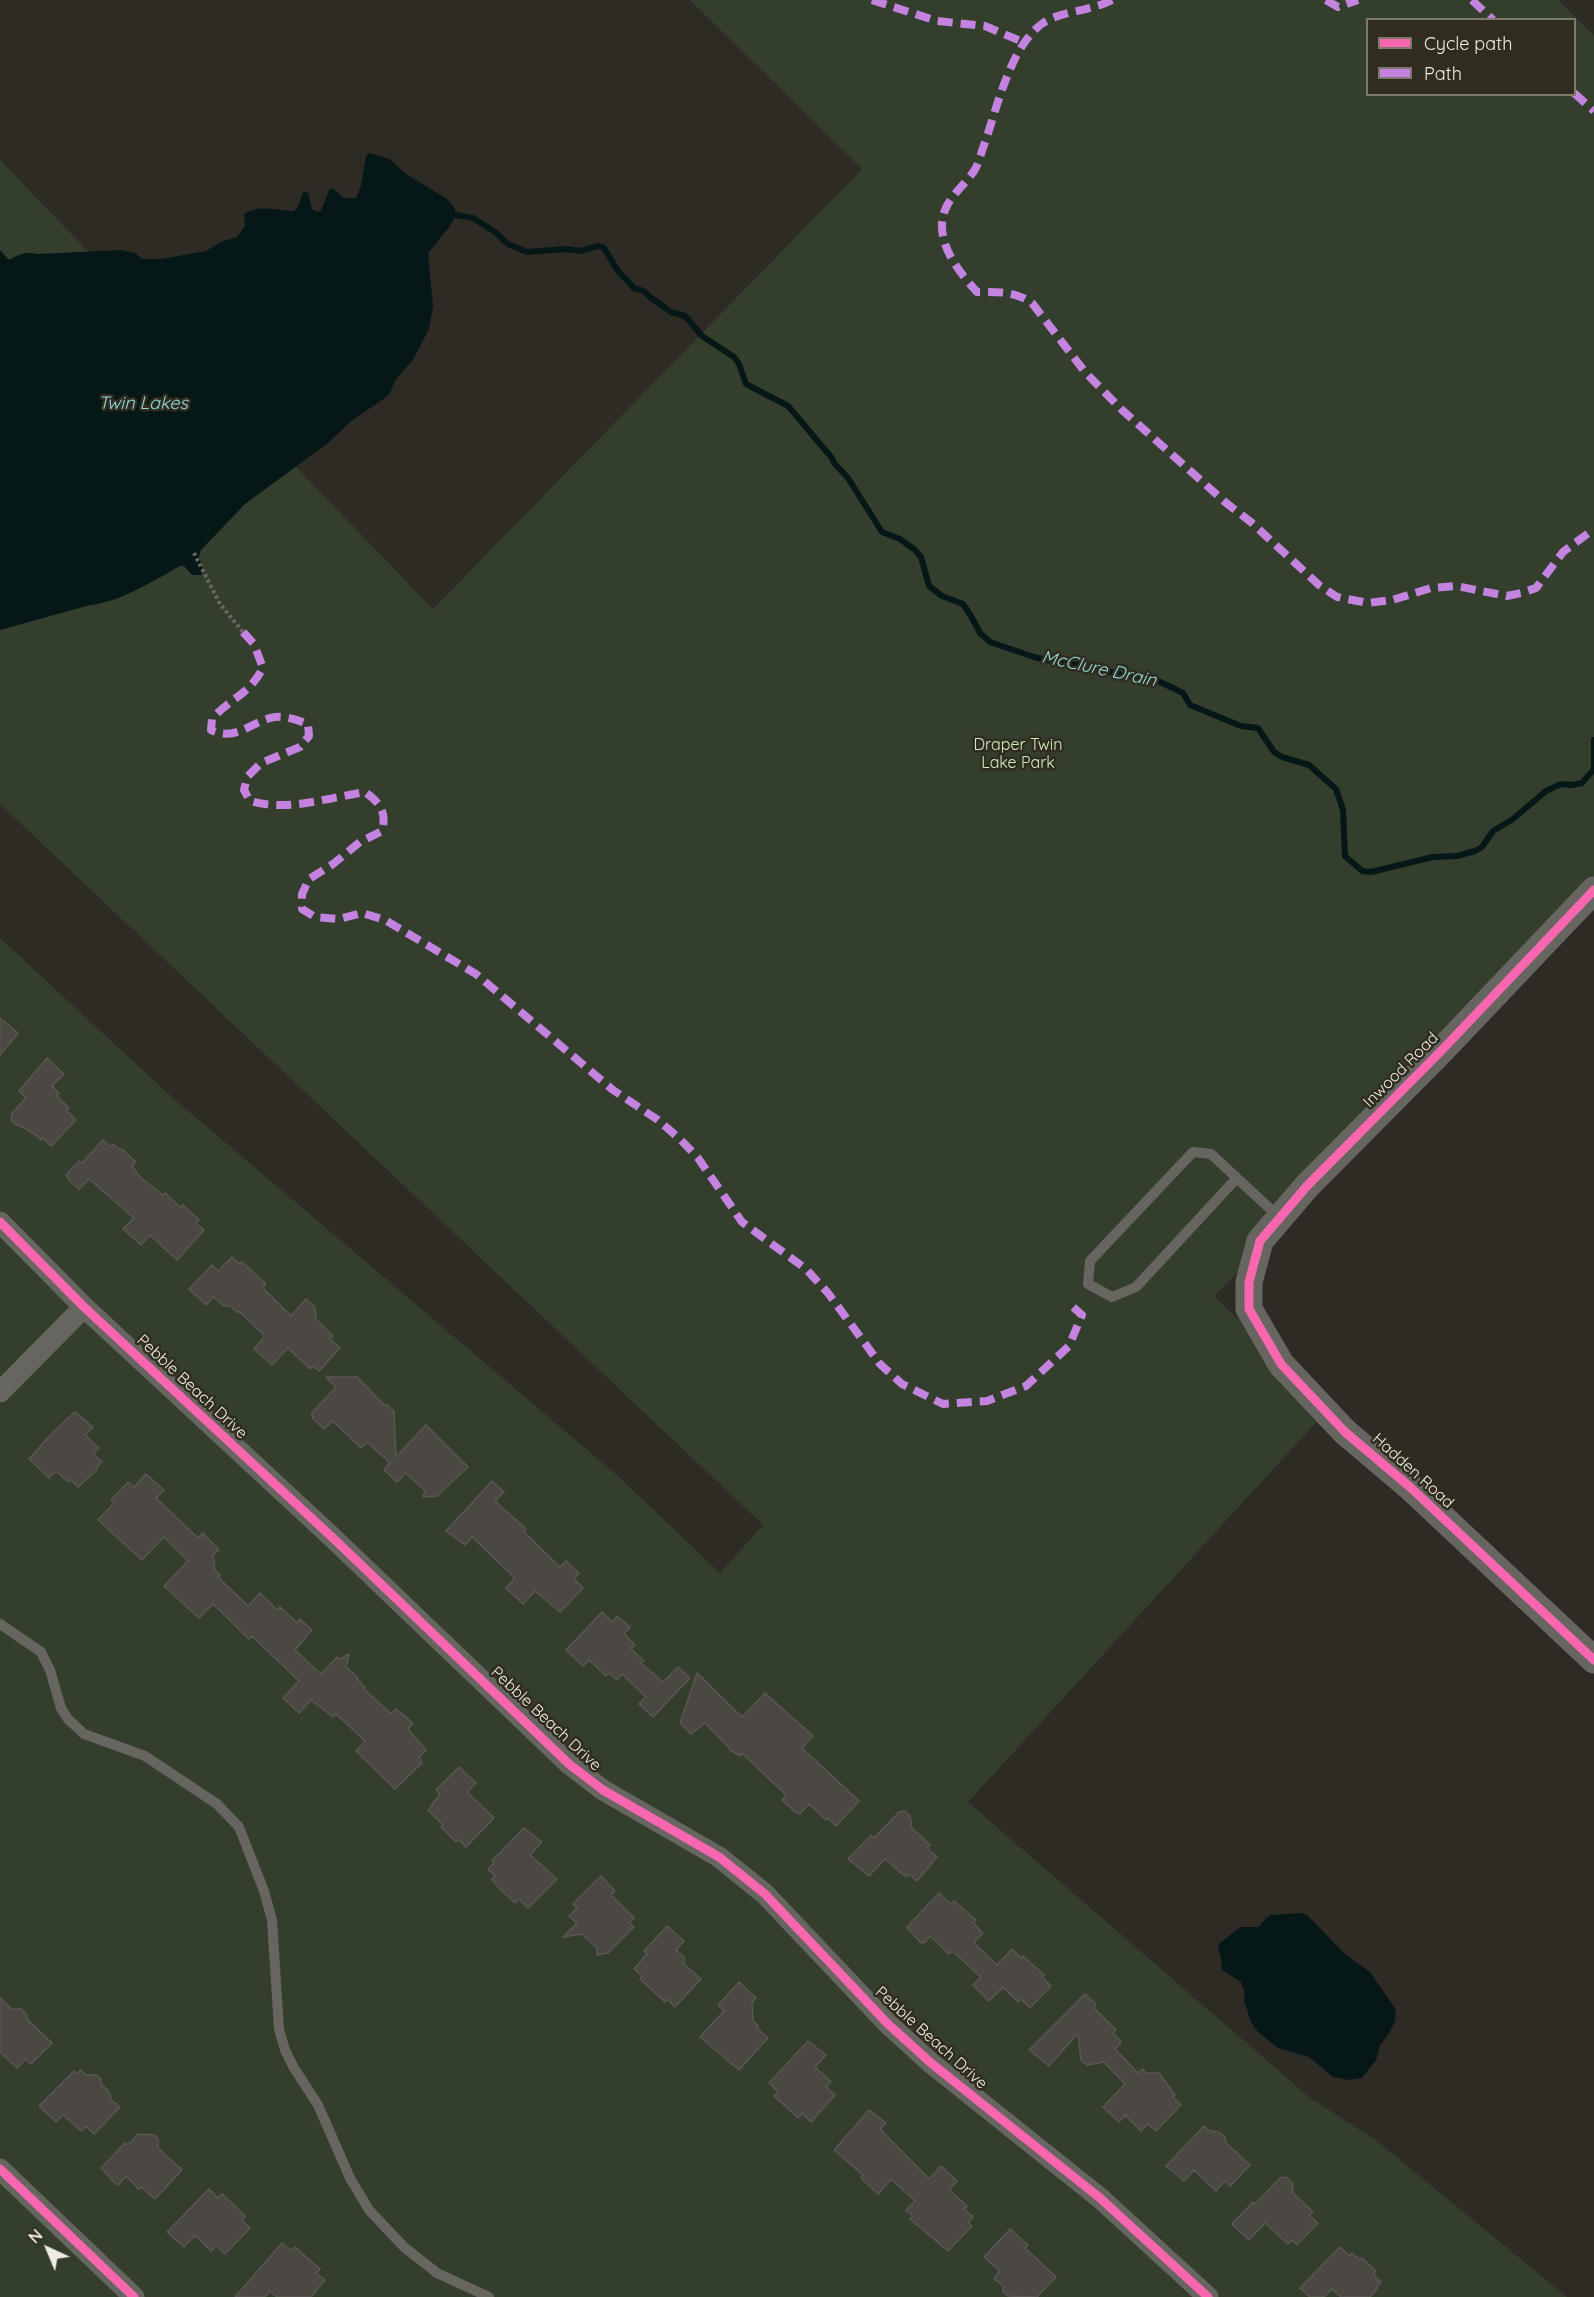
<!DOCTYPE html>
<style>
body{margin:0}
#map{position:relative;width:1594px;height:2297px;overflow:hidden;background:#2d2b24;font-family:Quicksand,sans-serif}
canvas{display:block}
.legend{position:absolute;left:1366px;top:18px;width:210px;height:78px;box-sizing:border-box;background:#312c20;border:2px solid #7d796e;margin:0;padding:8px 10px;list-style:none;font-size:18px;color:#efece4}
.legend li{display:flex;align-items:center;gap:12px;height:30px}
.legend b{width:30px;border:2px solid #7d796e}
.north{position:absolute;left:18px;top:2219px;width:60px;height:60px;-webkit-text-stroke:4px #312c20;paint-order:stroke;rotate:316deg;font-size:16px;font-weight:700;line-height:24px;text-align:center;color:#efece4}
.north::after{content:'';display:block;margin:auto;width:21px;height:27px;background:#efece4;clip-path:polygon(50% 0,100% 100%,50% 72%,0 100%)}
</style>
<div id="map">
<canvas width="1594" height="2297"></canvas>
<ul class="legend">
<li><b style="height:8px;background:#f766af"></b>Cycle path</li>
<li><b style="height:8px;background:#c483df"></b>Path</li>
</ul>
<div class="north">N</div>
</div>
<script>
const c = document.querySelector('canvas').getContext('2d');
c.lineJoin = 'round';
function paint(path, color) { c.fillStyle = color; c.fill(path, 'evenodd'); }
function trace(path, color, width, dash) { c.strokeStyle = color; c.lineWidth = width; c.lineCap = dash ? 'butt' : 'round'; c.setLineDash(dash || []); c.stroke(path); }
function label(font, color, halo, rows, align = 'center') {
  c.font = font + ' Quicksand,sans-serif'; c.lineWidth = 5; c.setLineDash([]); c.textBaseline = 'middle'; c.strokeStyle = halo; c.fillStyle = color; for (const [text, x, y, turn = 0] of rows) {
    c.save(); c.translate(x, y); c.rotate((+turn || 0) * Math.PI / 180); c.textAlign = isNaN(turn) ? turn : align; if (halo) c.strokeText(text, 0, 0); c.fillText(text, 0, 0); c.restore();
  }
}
paint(new Path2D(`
 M690,0H1558L1594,35V910L1214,1296L1239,1320L1265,1364L1322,1416L968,1802L1309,2097L1377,2141L1567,2297H0V938L173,1098L618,1476L720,1573L763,1525L0,804V160L433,609L862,169ZM1368,20H1574V94H1368Z`), '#333e2d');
paint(new Path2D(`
 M369,153L390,159L406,174L447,199L454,207L456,214L450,226L428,253L433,306L429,329L413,360L396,379L389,395L350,422L328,443L245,504L201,550L199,556L203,570L201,575H192L184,566H180C155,580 118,603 90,605L0,630V250L9,260C19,255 24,251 37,254L121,250L135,253L142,259H161L206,251L221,242L237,237L245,226L244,215C255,203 279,211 294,211L299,205L302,194L305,191L308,193L312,209L317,212L321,211L329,190L333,188L344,198H356L361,186L366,156Z
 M1300,1913L1307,1915L1346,1955L1370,1972L1396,2010L1395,2021L1388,2035L1380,2045L1376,2060L1362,2078L1349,2080L1333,2077L1309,2057L1278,2048L1258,2032L1251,2022L1244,2000L1245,1993L1241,1982L1222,1970L1221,1956L1218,1951L1219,1944L1240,1927H1259L1266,1918L1271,1915Z`), '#061717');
trace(new Path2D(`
 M456,215L473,218L495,232L508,244L527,252L566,249L581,251L598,246L604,248L618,271L634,288L644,291L650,297L671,312L685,316L702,336L734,357L739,364L746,384L788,406L832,458L834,463L848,478L882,532L900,539L915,550L921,557L929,586L942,596L963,604L971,616L980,633L990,642L1034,657L1064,664L1087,665L1121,675L1154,679L1183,693L1190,705L1241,726L1258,728L1274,752L1282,757L1309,765L1336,789L1343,810L1345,856L1362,871L1371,872L1433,857L1457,856L1475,851L1482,847L1493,831L1513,819L1546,791L1561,784L1572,785L1582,783L1594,769V740`), '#061717', 6);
const building = new Path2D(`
 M0,1018L18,1033L0,1055Z
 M47,1058L64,1074L52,1086L59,1093L57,1096L69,1108L67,1111L76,1120L51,1146L43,1138L41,1140L33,1133L19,1125H16L11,1120L12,1113L26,1098L19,1091Z
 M103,1140L111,1147L113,1144L121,1150L122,1149L136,1162L132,1166L140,1177L163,1195L165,1193L181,1208L183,1205L199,1220L196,1223L204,1230L177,1260L150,1235L141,1245L123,1229L134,1218L89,1179L79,1189L69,1180L66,1175L79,1161L82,1163Z
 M232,1257L240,1264L242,1262L266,1284L263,1288L291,1316L306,1299L315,1307L316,1319L333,1336L330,1339L340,1348L319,1371L313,1366L310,1369L288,1348L272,1365L254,1349L265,1336L239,1311L238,1313L230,1306H224L213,1297L206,1305L189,1289L212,1265L218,1271Z
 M326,1377H357L384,1405H387L394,1411L396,1457L426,1425L468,1467L437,1496L423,1497L425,1491L406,1473L397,1482L384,1470L390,1463L367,1442L361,1448L333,1421L324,1429L312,1418L314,1417L311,1414L336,1387Z
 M75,1412L93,1427L85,1435L99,1448L93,1454L102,1462L96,1468L97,1470L78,1487L71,1480L68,1482L56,1471L49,1478L29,1459L54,1431Z
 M146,1474L164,1490L156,1498L198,1538L203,1533L219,1550L213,1555L215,1570L220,1575L218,1577L248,1606L260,1593L277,1610L280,1607L297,1623L300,1619L312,1630L295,1650L321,1674L337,1657L340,1659L349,1654L346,1667L358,1678L357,1679L365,1687L364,1689L391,1714L396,1709L413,1723L408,1729L426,1750L419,1757L422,1763L395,1789L356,1751L365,1741L336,1714L333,1717L311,1700L299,1713L283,1698L299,1681L252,1636L249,1639L213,1604L199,1618L164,1586L188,1561L164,1537L142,1560L98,1520L114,1503L111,1500L128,1482L134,1487Z
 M492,1481L504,1492L495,1501L526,1529L524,1532L560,1567L566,1561L579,1573L574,1579L583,1588L560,1612L535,1591L523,1604L506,1588L515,1578L472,1537L465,1545L446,1531Z
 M602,1612L612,1622L617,1616L630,1627L624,1634L635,1645L631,1649L644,1661L641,1663L663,1682L678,1667L690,1678L653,1717L639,1704L646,1697L622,1674L617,1680L609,1673L606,1676L589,1660L583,1666L566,1650Z
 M697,1673L742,1717L765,1693L813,1736L802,1748L859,1801L836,1826L828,1818L826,1820L809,1804L800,1814L794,1811L782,1800L786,1795L742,1753L740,1756L732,1751L705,1723L691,1734L680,1723Z
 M459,1767L476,1783L467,1792L494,1818L466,1847L458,1839L456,1842L441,1827L443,1825L428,1810L440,1794L436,1790Z
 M905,1811L910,1816L912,1828L930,1845L927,1848L937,1857L917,1881L909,1874L906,1877L885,1859L869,1876L848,1859L871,1835L874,1838L899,1812Z
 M524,1828L542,1842L530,1855L557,1879L528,1908L519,1899L515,1903L499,1888L492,1880L495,1876L488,1869L494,1863L492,1861Z
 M601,1876L615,1891L611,1895L634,1918L629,1923L634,1927L608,1953L597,1955V1948L582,1934L563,1937L577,1923L569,1916L577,1908L573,1904Z
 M939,1893L951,1904L954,1901L976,1920L973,1923L983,1933L975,1941V1944L997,1965L1012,1949L1021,1958L1023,1956L1044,1975L1042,1977L1051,1986L1030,2008L1021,1999L1018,2002L1003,1987L989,2001L973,1985L981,1977L952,1951L949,1954L930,1936L924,1943L920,1942L909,1930L907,1927Z
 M667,1926L684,1941L676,1950L684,1957V1964L701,1979L675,2007L667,1999L665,2002L640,1979L642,1976L634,1969L647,1954L644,1951Z
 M739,1982L756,1998L752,2003L753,2021L758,2025L756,2027L768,2038L739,2070L700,2037L724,2011L718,2005Z
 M1085,1994L1095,2003V2009L1116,2030L1113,2033L1121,2042L1115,2049L1138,2073L1143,2069L1146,2073H1159L1175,2095L1173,2097L1181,2105L1156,2131L1148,2124L1141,2131L1125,2115L1119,2122L1103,2107L1125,2084L1104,2062L1087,2065L1081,2060L1078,2033L1049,2066L1029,2050Z
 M0,1998L12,2009H21L27,2015V2019L52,2043L31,2064L26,2059L17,2068L0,2052Z
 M808,2041L826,2055L815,2067L831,2082L826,2087L835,2095L811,2122L802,2113L798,2118L774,2096L778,2092L769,2083Z
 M81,2070L86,2075H97L101,2079V2084L110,2093V2099L120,2107L94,2134L86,2126L81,2131L63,2115L56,2122L39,2106L74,2071L77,2074Z
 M869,2110L886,2123L880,2129L929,2179L941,2166L957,2181L949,2190L967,2206L964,2209L973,2217L968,2222L972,2226L948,2251L910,2219L913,2216L906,2210L915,2201L891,2179L878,2194L861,2178L863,2175L834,2150Z
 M1204,2126L1210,2131L1219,2132L1225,2137L1226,2143L1250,2165L1230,2186L1225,2181L1216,2191L1194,2170L1184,2181L1166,2166Z
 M138,2134L154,2135L158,2139V2148L182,2170L155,2199L141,2187L139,2189L126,2176L118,2185L115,2183L101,2168L125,2143L128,2145Z
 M1286,2177L1292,2182L1293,2193L1313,2212L1309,2215L1318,2223L1297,2245L1292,2240L1288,2244L1265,2223L1249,2240L1232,2224L1253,2202L1255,2204L1280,2178Z
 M209,2189L218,2198L222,2194L245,2216L242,2220L250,2228L225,2254L216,2246L211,2251L195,2235L184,2247L167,2232Z
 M1010,2229L1028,2245L1025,2248L1056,2277L1037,2297L1008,2296L1003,2292V2286L994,2278L1000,2271L984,2257Z
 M282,2243L291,2251L295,2247L320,2269L316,2273L325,2280L311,2297H277L270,2291L265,2297H235Z
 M1340,2247L1350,2256L1352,2253L1360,2260L1362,2258L1376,2271L1373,2274L1381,2282L1376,2288L1377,2289L1370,2297H1341L1332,2289L1324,2297H1310L1300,2288Z`);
paint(building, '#4b4743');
trace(building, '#5a5652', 1.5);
trace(new Path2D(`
 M194,553L220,604L243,632`), '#6a6965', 4, [3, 3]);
trace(new Path2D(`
 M1236,1179L1136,1287L1112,1297L1088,1284L1090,1261L1193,1152L1211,1154L1280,1218
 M0,1624L41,1652L50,1670L61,1708L68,1719L84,1734L145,1756L217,1804L239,1827L264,1891L272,1920L279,2029L285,2050L294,2068L318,2105L350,2178L369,2210L404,2247L437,2273L489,2297`), '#676560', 10);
trace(new Path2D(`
 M0,1222L84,1307L334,1539L569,1764L603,1790L719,1857L765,1894L888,2024L931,2063L1100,2198L1208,2297
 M0,1392L84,1307
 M0,2169L134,2297`), '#676560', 21);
trace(new Path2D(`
 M1594,890L1441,1051L1307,1186L1260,1241L1249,1282V1309L1281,1364L1345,1432L1410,1487L1594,1660`), '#676560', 27);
trace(new Path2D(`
 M872,0L937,21L985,26L1023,42
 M1112,0C1091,11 1061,11 1043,23C1010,46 997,109 984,145C981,153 979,163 974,171C962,189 943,200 942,224C941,250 961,274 977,292C998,292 1015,291 1032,303L1085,372L1121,409L1225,502L1252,523L1319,585L1337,597L1368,603L1392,600L1431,588L1456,586L1507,596L1521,593L1536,588L1563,552L1594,529
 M1326,0L1338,7L1358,0
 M1472,0L1493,20
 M1574,93L1594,111
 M243,632L254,644L263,668C247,697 231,697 212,719L211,730C238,742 250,721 275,717C286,716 298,720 308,724L309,736L300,747L261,763L247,777L244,790L250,801C286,812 328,798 365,792C380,803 387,812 382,831L360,842L333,864L309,879L302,894V909L315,917L339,919L362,913L385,920L476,974L613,1090L658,1120L681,1140L698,1158L742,1222L806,1269L828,1293L880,1364L902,1384L943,1404L987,1401L1026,1386L1069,1346L1082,1315L1073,1307L1076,1302`), '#c483df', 8, [15, 8]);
trace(new Path2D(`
 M1594,890L1441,1051L1307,1186L1260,1241L1249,1282V1309L1281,1364L1345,1432L1410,1487L1594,1660
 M0,1222L84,1307L334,1539L569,1764L603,1790L719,1857L765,1894L888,2024L931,2063L1100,2198L1208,2297
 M0,2169L134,2297`), '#f766af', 9);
label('16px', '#ccefbd', '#312c20', [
 ["Draper Twin",1018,745],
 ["Lake Park",1018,763]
]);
label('16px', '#efece4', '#312c20', [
 ["Inwood Road",1401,1070,-45],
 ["Pebble Beach Drive",192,1387,43],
 ["Hadden Road",1413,1471,42],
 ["Pebble Beach Drive",546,1719,43],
 ["Pebble Beach Drive",931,2038,42]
]);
label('italic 18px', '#8edbdd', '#312c20', [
 ["Twin Lakes",143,404],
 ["McClure Drain",1099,669,12]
]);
</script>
